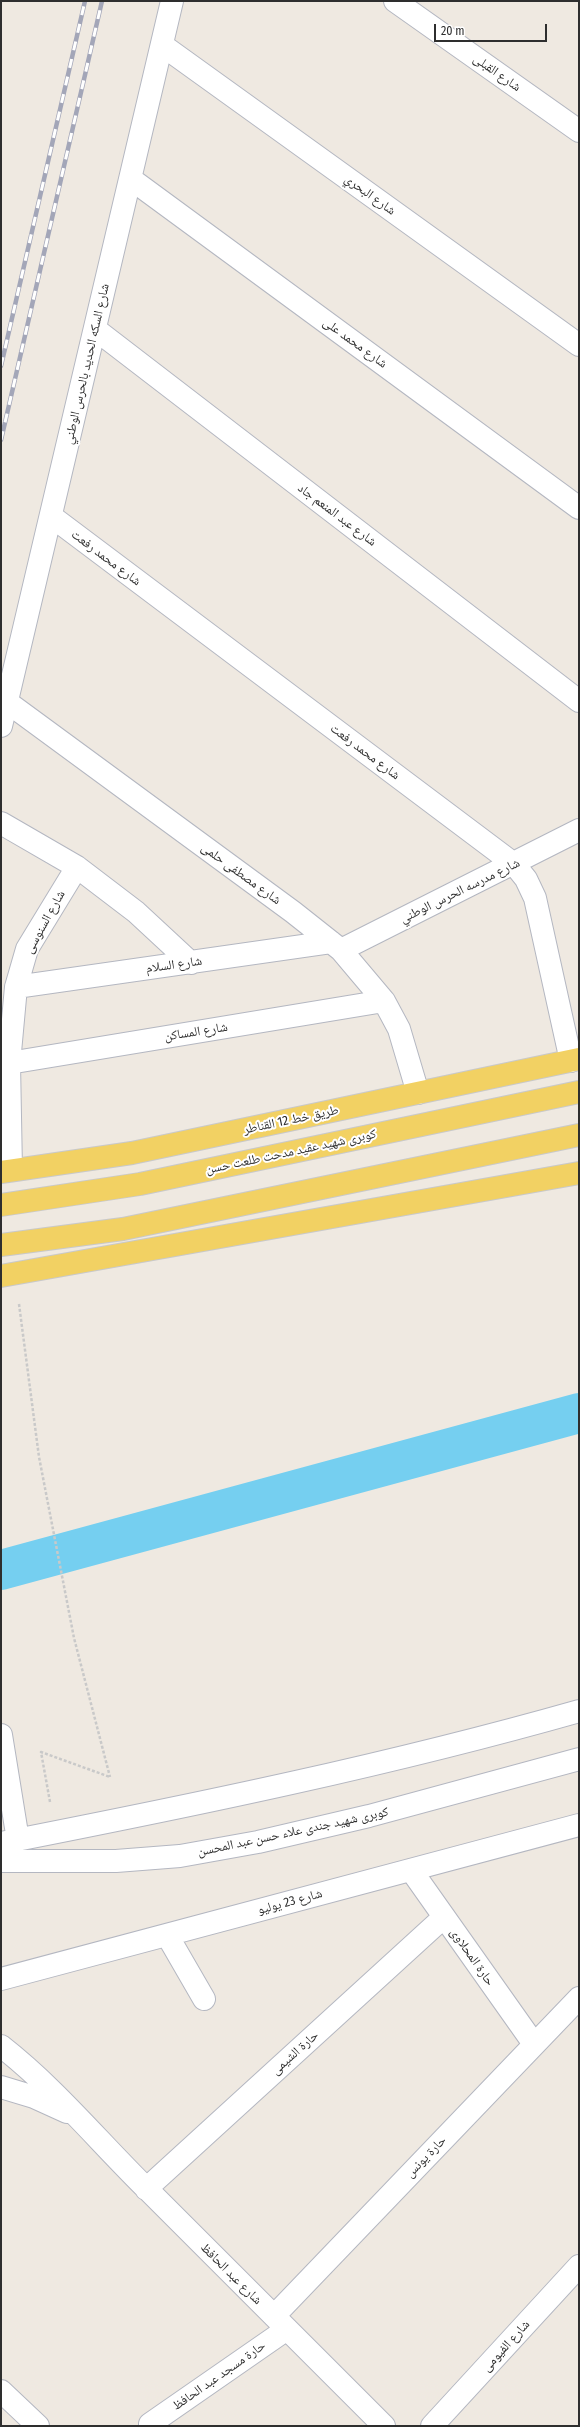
<!DOCTYPE html>
<meta charset="utf-8">
<style>
body{margin:0}
#map{position:relative;width:580px;height:2427px;overflow:hidden;background:#efe9e1;font-family:"Fira Sans Condensed",sans-serif}
canvas{display:block}
.frame{position:absolute;inset:0;border:2px solid #2e2e2e;pointer-events:none}
.scale{position:absolute;left:434px;top:24px;width:113px;height:18px;box-sizing:border-box;border:2px solid #2e2e2e;border-top:0;padding-left:5px;font-size:12px;line-height:14px;white-space:nowrap;color:#2e2e2e;-webkit-text-stroke:3px #fff;paint-order:stroke}
</style>
<div id="map">
<canvas width="580" height="2427"></canvas>
<div class="frame"></div>
<div class="scale">20 m</div>
</div>
<script>
const c = document.querySelector('canvas').getContext('2d');
c.lineJoin = 'round';
function trace(path, color, width, dash) { c.strokeStyle = color; c.lineWidth = width; c.lineCap = dash ? 'butt' : 'round'; c.setLineDash(dash || []); c.stroke(path); }
function label(font, color, halo, rows, align = 'center') {
  c.font = font + ' "Fira Sans Condensed","Noto Naskh Arabic",sans-serif'; c.lineWidth = 4; c.setLineDash([]); c.textBaseline = 'middle'; c.strokeStyle = halo; c.fillStyle = color; for (const [text, x, y, turn = 0] of rows) {
    c.save(); c.translate(x, y); c.rotate((+turn || 0) * Math.PI / 180); c.textAlign = isNaN(turn) ? turn : align; if (halo) c.strokeText(text, 0, 0); c.fillText(text, 0, 0); c.restore();
  }
}
trace(new Path2D(`
 M1,1570L579,1413`), '#75cff0', 40);
const minor = new Path2D(`
 M395,1L579,131
 M162,45L579,345
 M131,179L579,508
 M95,329L579,701
 M51,516L514,864L526,879L535,898L571,1061
 M7,702L293,912L341,950L384,1001L399,1029L418,1093
 M1,726L172,1
 M1,823L77,867L136,912L191,963
 M341,950L579,830
 M16,987L331,942
 M9,1063L384,1001
 M11,1170L9,1063L16,987L27,949L77,867
 M1,1735L18,1840
 M1,1843C195,1805 389,1765 579,1711
 M1,1861H116L180,1856L258,1842L369,1816L579,1759
 M411,1870L534,2044
 M167,1935L204,1999
 M1,1979L579,1825
 M1,2046C56,2089 99,2142 148,2190C226,2269 306,2347 384,2426
 M1,2087L34,2097L67,2112
 M146,2189L444,1917
 M274,2316L579,1998
 M1,2391L38,2426
 M150,2424L287,2329
 M432,2426L579,2266`);
const major = new Path2D(`
 M1,1172L132,1153L579,1059
 M1,1205L140,1184L579,1092
 M1,1245L123,1229L579,1135
 M1,1276L579,1173`);
trace(minor, '#b4b7c1', 24);
trace(major, '#c9c9c9', 24);
trace(new Path2D(`
 M19,1304L39,1457L74,1638L110,1777
 M50,1802L41,1752L110,1777`), '#c9c9c9', 2.5, [3, 2]);
trace(minor, '#fff', 22);
trace(major, '#f2d163', 22);
const rail = new Path2D(`
 M1,366L85,1
 M1,440L102,1`);
trace(rail, '#a3a6b8', 4.5);
trace(rail, '#fff', 3, [9]);
label('13px', '#2e2e2e', '#fff', [
 ["شارع القبلى",497,73,35],
 ["شارع البحري",370,195,36],
 ["شارع محمد على",355,343,36],
 ["شارع السكه الحديد بالحرس الوطني",87,364,-77],
 ["شارع عبد المنعم جاد",337,515,37],
 ["شارع محمد رفعت",106,558,37],
 ["شارع محمد رفعت",365,752,37],
 ["شارع مصطفى حلمى",241,874,36],
 ["شارع مدرسه الحرس الوطني",460,891,-26],
 ["شارع السنوسى",45,922,-61],
 ["شارع السلام",174,965,-8],
 ["شارع المساكن",196,1032,-9],
 ["طريق خط 12 القناطر",291,1120,-12],
 ["كوبرى شهيد عقيد مدحت طلعت حسن",291,1152,-12],
 ["كوبرى شهيد جندى علاء حسن عبد المحسن",293,1832,-12],
 ["شارع 23 يوليو",290,1902,-15],
 ["حارة المحلاوى",472,1957,55],
 ["حارة الشيمى",295,2053,-42],
 ["حارة يونس",426,2157,-46],
 ["شارع عبد الحافظ",231,2274,45],
 ["شارع الفيومى",506,2346,-48],
 ["حارة مسجد عبد الحافظ",219,2376,-35]
]);
</script>
